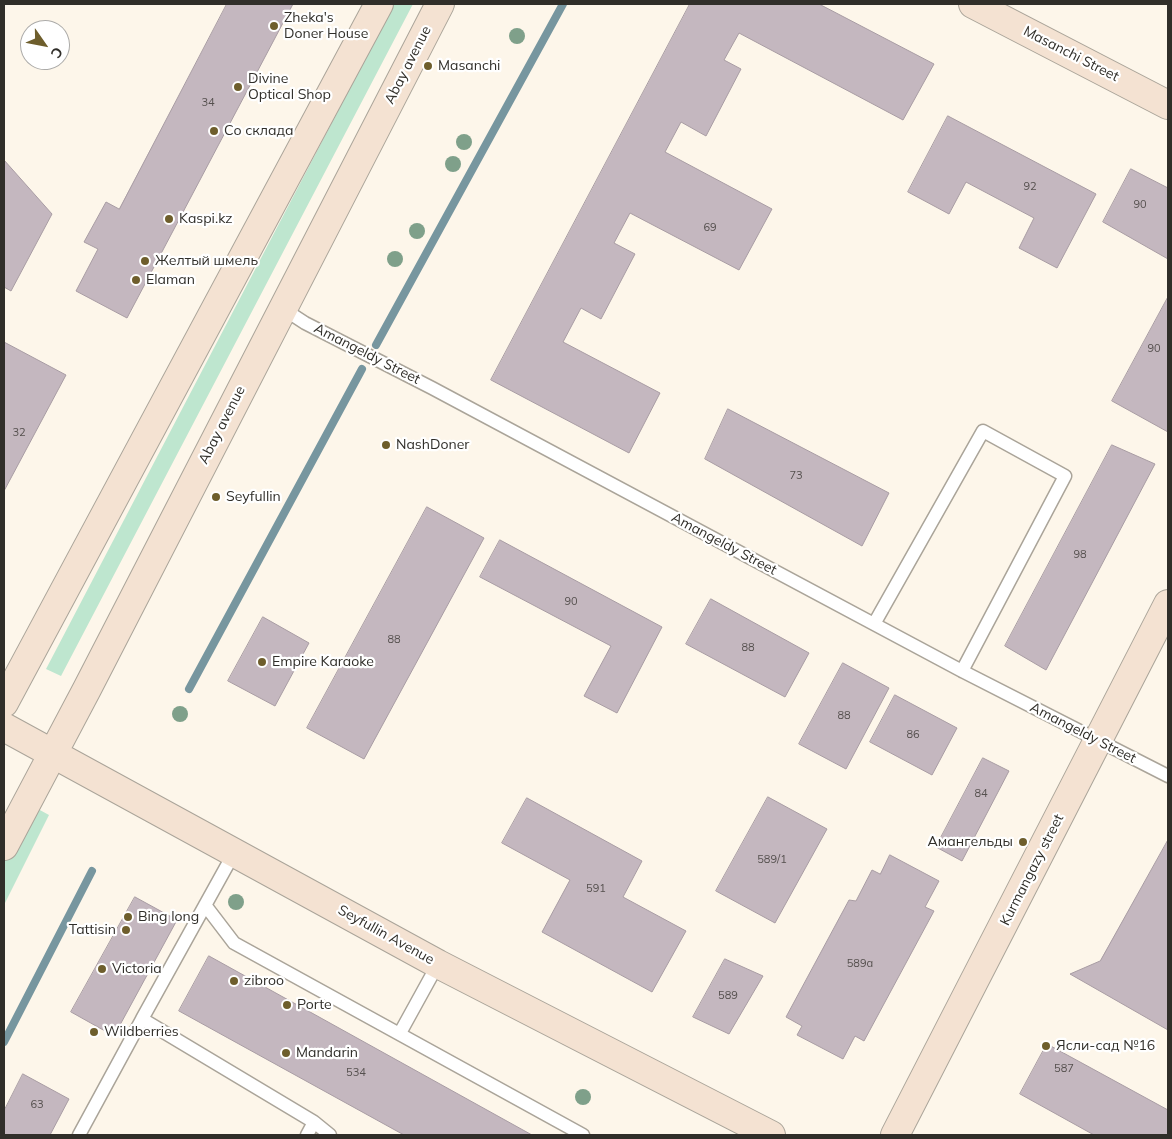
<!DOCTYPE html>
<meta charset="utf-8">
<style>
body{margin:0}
#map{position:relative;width:1172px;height:1139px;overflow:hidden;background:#fdf6ea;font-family:Mulish,sans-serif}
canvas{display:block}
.frame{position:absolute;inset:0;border:5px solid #302e29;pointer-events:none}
.north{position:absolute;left:20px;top:20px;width:50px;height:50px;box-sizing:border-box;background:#fff;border:1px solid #acaba9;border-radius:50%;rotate:123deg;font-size:14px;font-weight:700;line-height:20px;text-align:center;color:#302e29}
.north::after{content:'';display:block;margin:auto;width:18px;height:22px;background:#6e5e2c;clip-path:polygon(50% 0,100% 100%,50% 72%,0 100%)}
</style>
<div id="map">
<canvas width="1172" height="1139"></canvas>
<div class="frame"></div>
<div class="north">С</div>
</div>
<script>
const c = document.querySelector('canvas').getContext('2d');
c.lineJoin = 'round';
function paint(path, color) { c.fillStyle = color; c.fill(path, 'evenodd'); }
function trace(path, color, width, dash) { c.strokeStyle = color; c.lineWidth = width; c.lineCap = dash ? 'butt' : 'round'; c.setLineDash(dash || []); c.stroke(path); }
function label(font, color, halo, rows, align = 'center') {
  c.font = font + ' Mulish,sans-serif'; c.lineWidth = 4.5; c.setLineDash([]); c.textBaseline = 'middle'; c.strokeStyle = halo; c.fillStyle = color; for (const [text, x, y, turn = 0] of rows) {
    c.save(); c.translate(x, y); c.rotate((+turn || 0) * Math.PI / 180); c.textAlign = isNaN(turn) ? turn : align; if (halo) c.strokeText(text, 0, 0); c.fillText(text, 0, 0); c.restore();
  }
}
paint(new Path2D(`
 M394,4H413L61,676L46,669Z
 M27,803L49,815L4,905V846Z`), '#bee6cf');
trace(new Path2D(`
 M376,345L563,4
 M189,689L362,369
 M4,1042L92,871`), '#77969f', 8);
const building = new Path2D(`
 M227,4H293L127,318L76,291L98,249L84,242L106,202L119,209Z
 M690,4H819L934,64L903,120L739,33L724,60L741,69L706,136L681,122L665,152L772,209L739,270L630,213L614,243L635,254L601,319L581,308L563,342L660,393L629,453L491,380Z
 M948,116L1096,194L1057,268L1019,248L1034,218L966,182L949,214L908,192Z
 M4,160L52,214L11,291L4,287Z
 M1131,169L1168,188V259L1103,222Z
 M1168,297V432L1112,401Z
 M4,342L66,375L4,491Z
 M728,409L889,493L862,546L705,459Z
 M1112,445L1155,464L1046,670L1005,646Z
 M427,507L484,538L364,759L307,728Z
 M500,540L662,627L617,713L584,696L611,646L480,577Z
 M711,599L809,653L785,697L686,644Z
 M263,617L309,643L275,706L228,681Z
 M843,663L889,688L846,769L799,744Z
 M895,695L957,728L932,775L870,742Z
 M983,758L1009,771L962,861L936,847Z
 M768,797L827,829L775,923L716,891Z
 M527,798L642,861L623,897L686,931L652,992L542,932L570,880L502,843Z
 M1168,840V1030L1070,974L1100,961Z
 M890,855L939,881L925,907L934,911L864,1041L855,1036L843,1059L797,1035L802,1026L786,1017L849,900L856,901L872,870L880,874Z
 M135,897L177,920L114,1036L71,1012Z
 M209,956L532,1135H404L179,1011Z
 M725,959L763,976L729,1034L693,1017Z
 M1047,1044L1168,1110V1135H1094L1020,1094Z
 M23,1074L69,1099L50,1135H4V1111Z`);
paint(building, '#c4b7bf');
trace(building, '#a89ca3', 1);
const lane = new Path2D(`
 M282,308L305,323L432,388L962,671L1168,776
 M874,624L983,431L1065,476L962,671
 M234,853L142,1019L314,1122
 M205,905L234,943L583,1135
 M400,1033L438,964
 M79,1135L142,1019
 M307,1135L314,1122L330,1135`);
const secondary = new Path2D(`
 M973,4L1168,105
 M4,703L379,4
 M4,727L438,964L771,1135
 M4,846L87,689L440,4
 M895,1135L1168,604`);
trace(lane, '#aaa499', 15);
trace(secondary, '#aaa499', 30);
trace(lane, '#fff', 12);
trace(secondary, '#f4e2d2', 28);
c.fillStyle = '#7fa08a';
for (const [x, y] of [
 [517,36],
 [464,142],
 [453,164],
 [417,231],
 [395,259],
 [180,714],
 [236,902],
 [583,1097]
]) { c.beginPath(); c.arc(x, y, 8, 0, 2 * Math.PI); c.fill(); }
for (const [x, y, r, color] of [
 [274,26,5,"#6e5e2c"],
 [428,66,5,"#6e5e2c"],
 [238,87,5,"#6e5e2c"],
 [214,131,5,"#6e5e2c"],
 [169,219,5,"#6e5e2c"],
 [145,261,5,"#6e5e2c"],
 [136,280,5,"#6e5e2c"],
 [386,445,5,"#6e5e2c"],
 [216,497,5,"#6e5e2c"],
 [262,662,5,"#6e5e2c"],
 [1023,842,5,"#6e5e2c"],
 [128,917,5,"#6e5e2c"],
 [126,930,5,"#6e5e2c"],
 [102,969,5,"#6e5e2c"],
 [234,981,5,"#6e5e2c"],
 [287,1005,5,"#6e5e2c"],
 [94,1032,5,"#6e5e2c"],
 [1046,1046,5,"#6e5e2c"],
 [286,1053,5,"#6e5e2c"]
]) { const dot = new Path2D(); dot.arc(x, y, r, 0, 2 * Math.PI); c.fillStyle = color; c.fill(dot); trace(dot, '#fff', 2); }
label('11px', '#55504e', null, [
 ["34",208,103],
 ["92",1030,187],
 ["90",1140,205],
 ["69",710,228],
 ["90",1154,349],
 ["32",19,433],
 ["73",796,476],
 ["98",1080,555],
 ["90",571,602],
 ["88",394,640],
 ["88",748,648],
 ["88",844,716],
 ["86",913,735],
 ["84",981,794],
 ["589/1",772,860],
 ["591",596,889],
 ["589а",860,964],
 ["589",728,996],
 ["587",1064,1069],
 ["534",356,1073],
 ["63",37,1105]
]);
label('14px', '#302e29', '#fff', [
 ["Zheka's",284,18],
 ["Doner House",284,34],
 ["Masanchi",438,66],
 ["Divine",248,79],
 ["Optical Shop",248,95],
 ["Со склада",224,131],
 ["Kaspi.kz",179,219],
 ["Желтый шмель",155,261],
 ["Elaman",146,280],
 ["NashDoner",396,445],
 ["Seyfullin",226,497],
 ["Empire Karaoke",272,662],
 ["Амангельды",1013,842,"right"],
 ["Bing long",138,917],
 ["Tattisin",116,930,"right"],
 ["Victoria",112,969],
 ["zibroo",244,981],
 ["Porte",297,1005],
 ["Wildberries",104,1032],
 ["Ясли-сад №16",1056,1046],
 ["Mandarin",296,1053]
], 'left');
label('14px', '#302e29', '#fff', [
 ["Masanchi Street",1071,54,27],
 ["Abay avenue",408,65,-63],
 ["Amangeldy Street",367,354,27],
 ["Abay avenue",222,425,-63],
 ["Amangeldy Street",724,544,28],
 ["Amangeldy Street",1083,733,27],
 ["Kurmangazy street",1032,870,-63],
 ["Seyfullin Avenue",386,935,29]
]);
</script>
